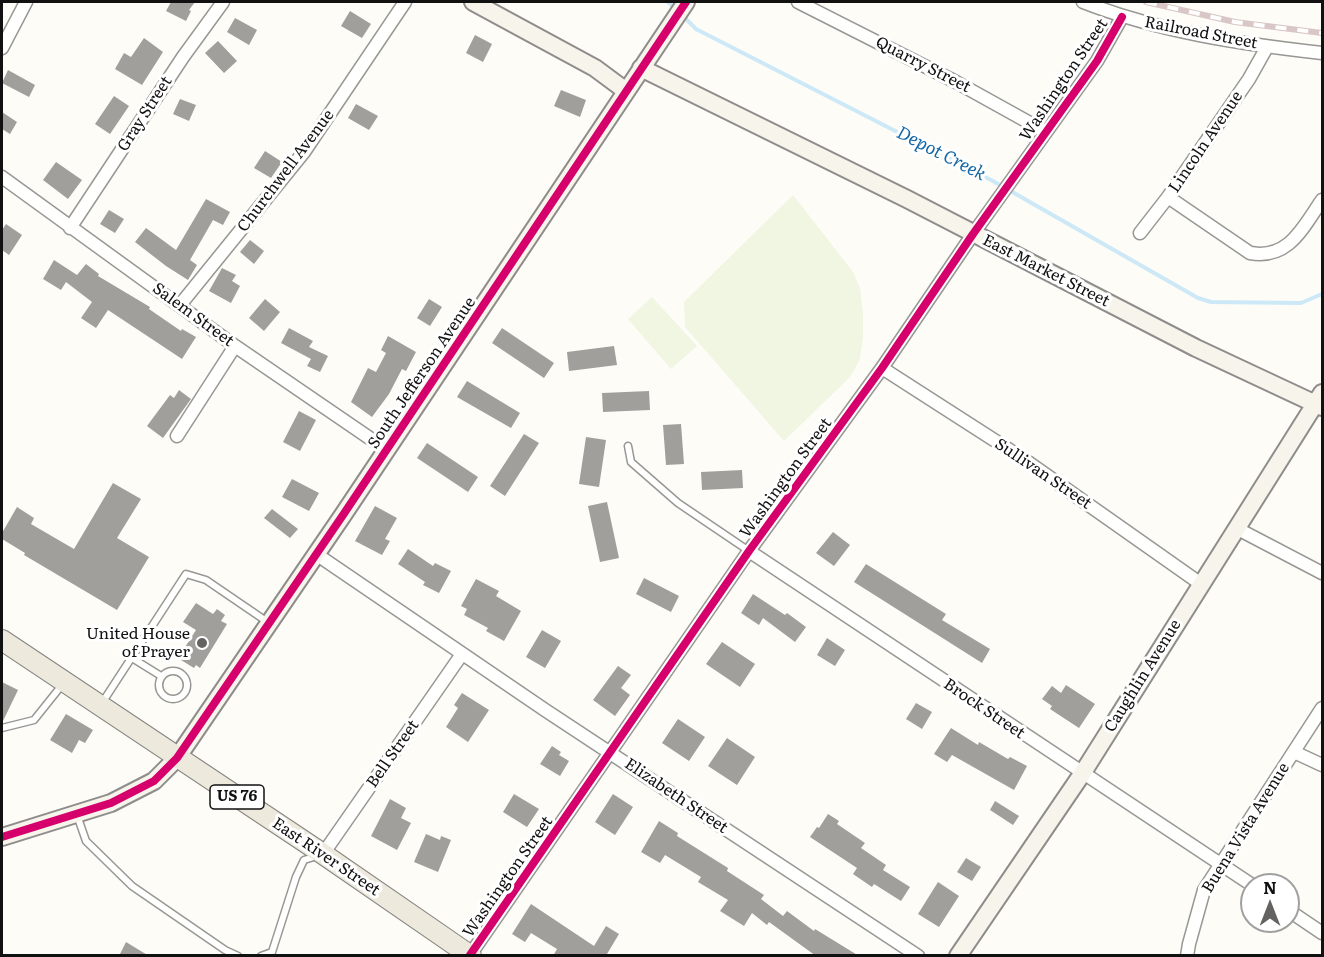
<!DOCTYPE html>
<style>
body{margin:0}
#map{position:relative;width:1324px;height:957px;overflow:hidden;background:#fdfcf7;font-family:Literata,serif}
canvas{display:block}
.frame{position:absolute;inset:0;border:3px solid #111;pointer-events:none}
.north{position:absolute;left:1240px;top:873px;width:60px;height:60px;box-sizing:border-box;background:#fff;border:2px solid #a0a0a0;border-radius:50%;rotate:0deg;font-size:16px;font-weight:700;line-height:24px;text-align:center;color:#111}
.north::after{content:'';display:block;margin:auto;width:21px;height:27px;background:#646362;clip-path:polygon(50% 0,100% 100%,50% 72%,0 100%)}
</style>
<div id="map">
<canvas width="1324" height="957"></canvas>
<div class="frame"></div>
<div class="north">N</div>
</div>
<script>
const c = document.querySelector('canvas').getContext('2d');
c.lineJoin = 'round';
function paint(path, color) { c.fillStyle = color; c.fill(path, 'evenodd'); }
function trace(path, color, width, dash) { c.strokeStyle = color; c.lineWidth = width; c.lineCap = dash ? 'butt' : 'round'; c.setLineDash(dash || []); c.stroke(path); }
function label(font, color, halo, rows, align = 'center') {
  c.font = font + ' Literata,serif'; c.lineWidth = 6; c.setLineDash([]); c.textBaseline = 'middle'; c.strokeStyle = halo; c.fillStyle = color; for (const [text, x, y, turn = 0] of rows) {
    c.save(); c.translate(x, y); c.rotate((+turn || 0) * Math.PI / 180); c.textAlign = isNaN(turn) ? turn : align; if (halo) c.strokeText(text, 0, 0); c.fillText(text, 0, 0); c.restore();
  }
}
paint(new Path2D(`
 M793,195L853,272L860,288L863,314V337L860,359L850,377L784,441L685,327L684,302Z
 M652,297L697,346L671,369L628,319Z`), '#f0f6e1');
trace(new Path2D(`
 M668,2L676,9
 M681,14L696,29L993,181L1198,298L1211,302L1301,303L1322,294`), '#cde8f7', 4);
paint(new Path2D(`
 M171,2H195L189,10L191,11L186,21L166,11Z
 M350,11L371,24L362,38L341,26Z
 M235,18L257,30L249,45L227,32Z
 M475,35L492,44L483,62L466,53Z
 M144,38L163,52L142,85L115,69L124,53L131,57Z
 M218,41L237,61L224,73L205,53Z
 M8,70L35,85L29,97L2,83Z
 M561,90L586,100L580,117L554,106Z
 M114,96L129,106L110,134L95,124Z
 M180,99L196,105L189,121L173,114Z
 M356,104L378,116L369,130L348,118Z
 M2,112L17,122L10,134L2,129Z
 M265,151L282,162L271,178L254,168Z
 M56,162L82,180L68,199L43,180Z
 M206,199L230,212L223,225L213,220L190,260L197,265L188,280L166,266L135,242L146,228L176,250Z
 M109,210L124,219L115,233L100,224Z
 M6,224L22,235L9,255L2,250V230Z
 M250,240L264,251L254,264L240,252Z
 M54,260L77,275L86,264L99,274L98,276L150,307L149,309L181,331L182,329L196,337L182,359L108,310L96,328L81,318L92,302L66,282L61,290L43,279Z
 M222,268L236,275L232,281L240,286L231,303L209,291Z
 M265,299L280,312L264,331L249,318Z
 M429,299L442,307L430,326L417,318Z
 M289,328L313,341L309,347L328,356L320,372L307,366L311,359L281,343Z
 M502,328L554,363L544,378L492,343Z
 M388,336L416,352L406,371L402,369L389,394L372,417L351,402L368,368L376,372L386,353L381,350Z
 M614,346L617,365L569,371L567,352Z
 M467,381L520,413L511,428L457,397Z
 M179,390L191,399L163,438L147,426L170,395L174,398Z
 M649,391L650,410L603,412L602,393Z
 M299,411L316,420L300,451L283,442Z
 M681,424L684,464L666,465L663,425Z
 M524,434L539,443L505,496L490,486Z
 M586,437L606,440L599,487L579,484Z
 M427,443L478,477L468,492L417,458Z
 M742,470L743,488L702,490L701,472Z
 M292,479L319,493L309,511L282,497Z
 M113,483L141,499L117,538L149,557L117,610L24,555L25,553L2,539V533L17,507L34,518L31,524L74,549Z
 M607,502L619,558L600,562L588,506Z
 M375,506L397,518L385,539L390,541L382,555L355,541Z
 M272,509L298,529L290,538L264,518Z
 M833,532L850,545L834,566L816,553Z
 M408,549L433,566L435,563L451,571L439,593L423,585L425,582L398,564Z
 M866,564L946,614L942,620L990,649L982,663L854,582Z
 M644,578L679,596L671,612L636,594Z
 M476,579L499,591L496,596L521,611L504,641L486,631L488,628L464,615L467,609L461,606Z
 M753,594L785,615L787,613L806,627L795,642L763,618L759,625L741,613Z
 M196,603L213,614L217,609L225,615L221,621L227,624L200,668L196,665L194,668L181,660L183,657L180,655L196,630L183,622Z
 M542,630L561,641L545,668L526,657Z
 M827,638L845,650L835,666L817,655Z
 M722,642L755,664L740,687L706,664Z
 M618,666L631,675L621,688L630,695L615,716L593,700Z
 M2,682L18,690L2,723Z
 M1066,685L1095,704L1079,728L1050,709L1052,706L1042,699L1052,686L1061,693Z
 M462,693L489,710L468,742L446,727L458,708L454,705Z
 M916,703L932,712L922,729L906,719Z
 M66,714L93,730L85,743L79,740L72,753L50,740Z
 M678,719L705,737L689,761L662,743Z
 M951,728L978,745L979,742L1008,759L1010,757L1027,766L1014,790L952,755L947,762L934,754Z
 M727,738L755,757L737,785L708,766Z
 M552,746L561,752L559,755L569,761L560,776L540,764Z
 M514,794L539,809L527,827L503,812Z
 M613,794L633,807L615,835L595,822Z
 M390,799L406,808L401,818L411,823L397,850L371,836Z
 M995,801L1019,816L1013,825L990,810Z
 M828,814L839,821L837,824L865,843L861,848L886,865L883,870L910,887L901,901L874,884L872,887L853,874L857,868L810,837L817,827L819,828Z
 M659,821L678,833L677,836L728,868L727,871L764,895L761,899L783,916L787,911L814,931L815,929L859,956H816L769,922L767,925L752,913L744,926L720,911L728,900L698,882L701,877L665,855L660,863L641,852Z
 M426,834L440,840L441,836L451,840L438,872L414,862Z
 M966,858L981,867L972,881L957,872Z
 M938,882L959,896L939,927L918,914Z
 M531,904L594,946L606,926L619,934L607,954L609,956H553L557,949L531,933L525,942L512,934Z
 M126,942L149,956H119Z`), '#a19f9c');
const lane = new Path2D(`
 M628,446L631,462L678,503L749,551
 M132,658L161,676
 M159 685a14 14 0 1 1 28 0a14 14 0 1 1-28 0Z
 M102,703L186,574L206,580L269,623
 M2,728L34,720L62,685
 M77,815L86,841L132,886L225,950L238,956
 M261,956L272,952L296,877L304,860L317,856`);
const street = new Path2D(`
 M798,2L956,82L1046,132
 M1083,2C1160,32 1241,44 1322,53
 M2,48L26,2
 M2,177L235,346L387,450
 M1168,197L1250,253C1289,260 1303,227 1322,200
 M70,228L183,57L223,2
 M1140,233L1168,197L1249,79L1267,47
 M180,305L304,152L405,2
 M882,368L1022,458L1201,584
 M177,436L235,346
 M1236,528L1322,573
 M749,551L1252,885
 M316,554L545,710L918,956
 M1294,752L1322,765
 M323,854L462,654
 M1288,910L1322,933
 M470,955L749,551L882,368L973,234L1097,61L1122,17
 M1187,956L1189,944L1204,890L1322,708`);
const secondary = new Path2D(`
 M473,2L595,68L626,91
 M641,68L907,199L1196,348L1322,407
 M2,837L111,803L154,781L177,758L343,515L686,2
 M958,956L1082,774L1322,393`);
const primary = new Path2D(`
 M2,640L323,854L471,956`);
trace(lane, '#979795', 9);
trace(street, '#979795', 15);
trace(secondary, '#8e8d8b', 20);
trace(primary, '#858482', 22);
trace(lane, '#fffffe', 6);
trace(street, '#fffffe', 12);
trace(secondary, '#f6f4eb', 16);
trace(primary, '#ede9dc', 20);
const rail = new Path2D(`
 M1146,2L1235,22L1322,33`);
trace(rail, '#d9c6c7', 6);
trace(rail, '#fff', 4, [11]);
trace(new Path2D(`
 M2,837L111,803L154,781L177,758L343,515L686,2
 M470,955L749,551L882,368L973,234L1097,61L1122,17`), '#d6006c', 8);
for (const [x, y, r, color] of [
 [202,643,6,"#646362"]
]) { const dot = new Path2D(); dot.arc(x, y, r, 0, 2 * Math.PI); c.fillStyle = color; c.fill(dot); trace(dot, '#fff', 2); }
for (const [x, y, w] of [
 [237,797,54]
]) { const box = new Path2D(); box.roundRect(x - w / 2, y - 12, w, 24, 4.5); c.fillStyle = '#fff'; c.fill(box); trace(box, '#111', 1.5); }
label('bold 15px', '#111', null, [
 ["US 76",237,797]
]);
label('16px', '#111', '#fff', [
 ["Railroad Street",1201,33,11],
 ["Quarry Street",923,65,27],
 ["Washington Street",1064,80,-56],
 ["Gray Street",145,114,-57],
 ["Lincoln Avenue",1206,142,-56],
 ["Churchwell Avenue",286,171,-53],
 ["East Market Street",1046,271,27],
 ["Salem Street",193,315,36],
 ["South Jefferson Avenue",422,373,-56],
 ["Sullivan Street",1043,474,34],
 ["Washington Street",786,478,-54],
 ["Caughlin Avenue",1143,676,-58],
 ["Brock Street",984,709,34],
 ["Bell Street",393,754,-55],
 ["Elizabeth Street",676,796,34],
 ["Buena Vista Avenue",1246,828,-58],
 ["East River Street",326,857,34],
 ["Washington Street",508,877,-55]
]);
label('16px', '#111', '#fff', [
 ["United House",190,634],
 ["of Prayer",190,652]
], 'right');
label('italic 18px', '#1768a6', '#fff', [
 ["Depot Creek",941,154,27]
]);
</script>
